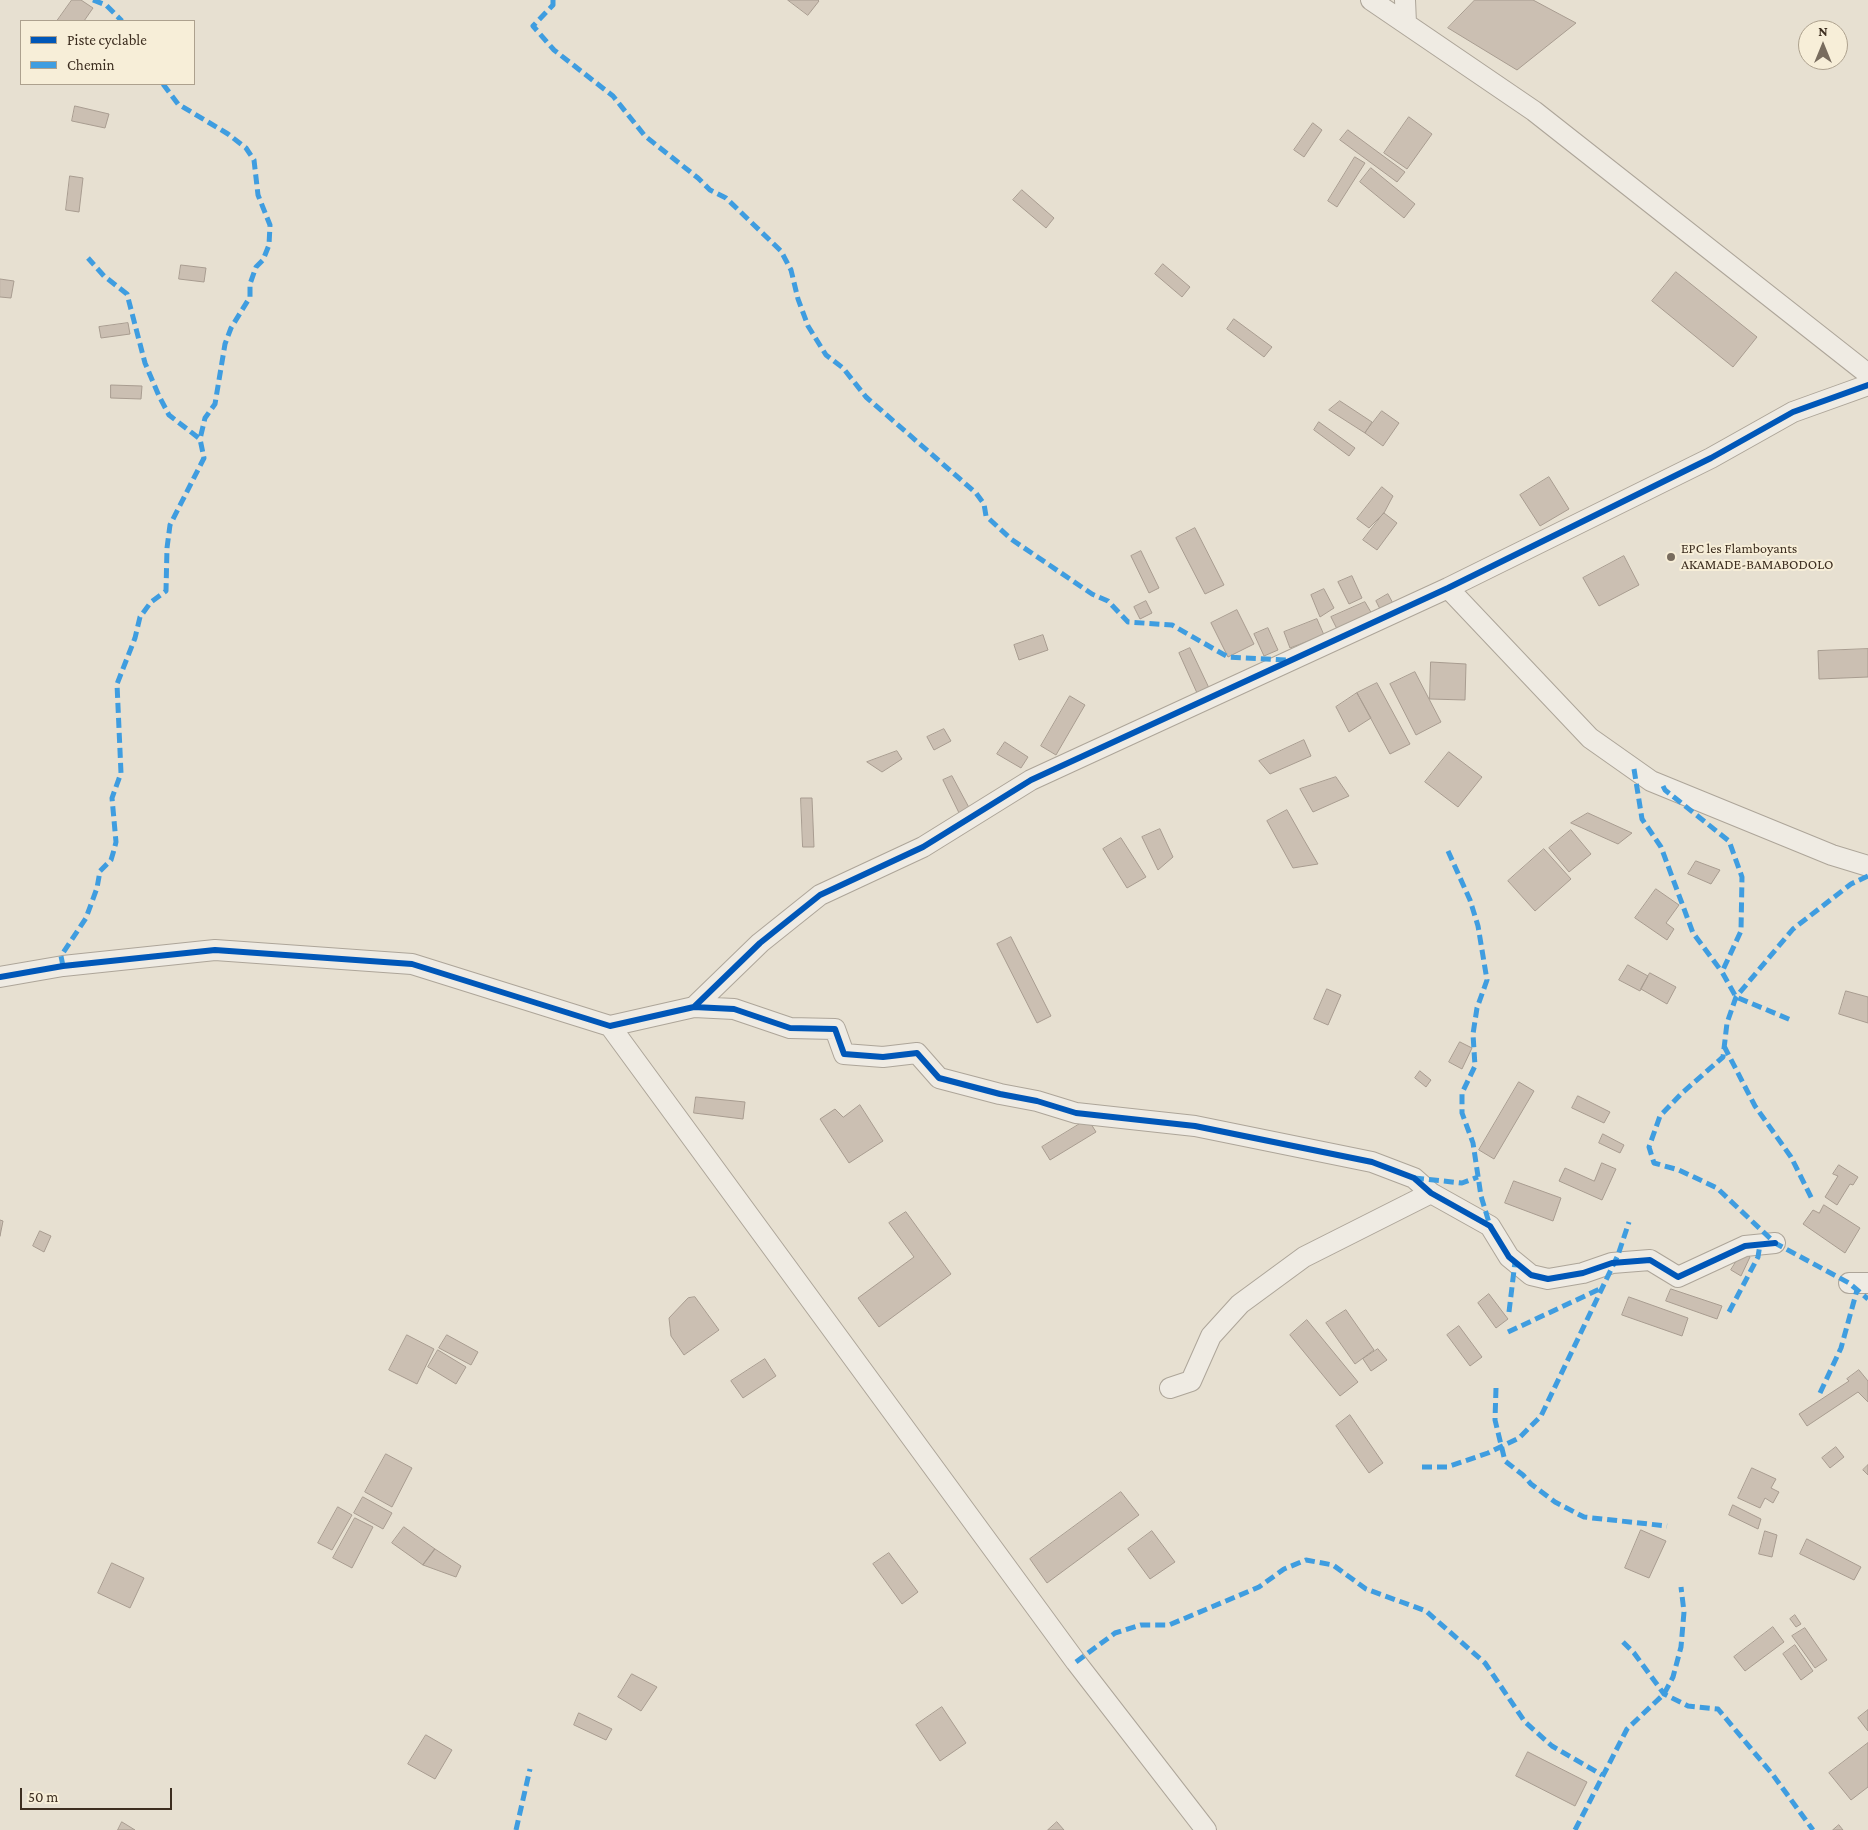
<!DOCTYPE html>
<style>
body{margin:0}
#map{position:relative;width:1868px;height:1830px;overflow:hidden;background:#e7e0d1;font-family:"Crimson Pro",serif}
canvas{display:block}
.legend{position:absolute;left:20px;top:20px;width:175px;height:65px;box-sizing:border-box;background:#f7eed8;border:1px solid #ada18e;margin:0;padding:6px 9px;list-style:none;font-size:15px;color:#3d2e20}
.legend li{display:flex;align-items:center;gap:10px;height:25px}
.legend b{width:25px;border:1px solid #ada18e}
.north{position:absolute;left:1798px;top:20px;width:50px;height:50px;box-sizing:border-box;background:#f7eed8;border:1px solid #ada18e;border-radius:50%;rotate:0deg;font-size:14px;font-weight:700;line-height:20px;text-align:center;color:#3d2e20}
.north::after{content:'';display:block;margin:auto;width:18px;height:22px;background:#786c5e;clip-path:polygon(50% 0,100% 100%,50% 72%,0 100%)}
.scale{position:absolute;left:20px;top:1788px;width:152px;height:22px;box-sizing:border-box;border:2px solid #3d2e20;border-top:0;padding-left:6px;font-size:15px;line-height:18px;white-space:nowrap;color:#3d2e20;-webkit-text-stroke:4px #f7eed8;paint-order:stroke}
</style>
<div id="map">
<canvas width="1868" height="1830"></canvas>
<ul class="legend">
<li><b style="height:6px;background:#0057b8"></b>Piste cyclable</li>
<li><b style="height:6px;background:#3f9de0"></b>Chemin</li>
</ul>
<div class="north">N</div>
<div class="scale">50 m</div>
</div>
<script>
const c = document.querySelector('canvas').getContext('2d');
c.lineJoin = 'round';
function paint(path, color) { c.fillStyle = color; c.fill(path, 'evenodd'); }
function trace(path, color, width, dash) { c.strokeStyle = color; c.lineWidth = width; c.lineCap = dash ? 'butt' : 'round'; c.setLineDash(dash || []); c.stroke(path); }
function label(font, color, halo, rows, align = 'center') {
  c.font = font + ' "Crimson Pro",serif'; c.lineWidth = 4; c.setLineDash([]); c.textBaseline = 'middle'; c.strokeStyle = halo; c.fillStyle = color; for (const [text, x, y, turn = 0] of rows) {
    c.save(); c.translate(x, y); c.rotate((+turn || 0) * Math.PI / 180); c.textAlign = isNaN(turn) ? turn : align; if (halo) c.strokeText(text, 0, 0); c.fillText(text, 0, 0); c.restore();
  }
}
const building = new Path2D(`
 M72,0H81L93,8L84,21H57Z
 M788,0H818L819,1L808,15Z
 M1475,0H1533L1576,23L1517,70L1448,28Z
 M75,106L109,114L105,128L72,121Z
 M1409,117L1432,134L1407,169L1384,153Z
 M1313,123L1322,130L1304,157L1294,150Z
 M1348,130L1405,172L1397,182L1340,140Z
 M1355,157L1365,163L1337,207L1328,201Z
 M1371,168L1415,204L1404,218L1360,182Z
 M70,176L83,178L79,212L66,210Z
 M1022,190L1054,218L1046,228L1013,200Z
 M1163,264L1190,287L1182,297L1155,274Z
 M181,265L206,268L204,282L179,279Z
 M1676,272L1757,337L1733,367L1652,301Z
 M0,279L14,281L11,298L0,297Z
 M1234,319L1272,347L1264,357L1227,329Z
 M128,323L130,334L101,338L99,327Z
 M111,385L142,386L141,399L111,398Z
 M1340,401L1372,422L1365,433L1329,410Z
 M1382,411L1399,423L1383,446L1365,433Z
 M1319,422L1355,448L1349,456L1314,430Z
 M1549,477L1569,509L1540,526L1520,495Z
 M1382,487L1393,496L1384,513L1369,528L1357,519Z
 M1384,513L1397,523L1377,550L1363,540Z
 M1195,528L1224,585L1205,594L1176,538Z
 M1141,551L1159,588L1149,593L1131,556Z
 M1624,556L1639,585L1599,606L1583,578Z
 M1352,576L1362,598L1349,604L1338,582Z
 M1324,589L1334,608L1320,617L1311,595Z
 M1388,594L1396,609L1381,611L1376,601Z
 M1146,601L1152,613L1140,619L1134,607Z
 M1365,602L1372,614L1337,629L1331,617Z
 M1237,610L1254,644L1228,657L1211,623Z
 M1317,619L1324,635L1290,648L1284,632Z
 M1268,628L1278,650L1264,656L1254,634Z
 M1043,635L1048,650L1019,660L1014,645Z
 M1190,648L1209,688L1197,693L1179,653Z
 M1868,649V677L1819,679L1818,651Z
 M1431,662L1466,664L1465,700L1430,699Z
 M1415,672L1441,722L1416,735L1390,684Z
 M1377,683L1410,744L1390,754L1357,693Z
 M1357,693L1371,718L1349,732L1336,707Z
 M1070,696L1085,705L1056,755L1041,746Z
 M944,729L951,741L934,750L927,737Z
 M1304,740L1311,756L1270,774L1259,761Z
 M1005,742L1028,757L1021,768L997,754Z
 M897,751L902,759L882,772L867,762Z
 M1449,752L1482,777L1458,807L1425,782Z
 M952,776L973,815L961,817L943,780Z
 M1336,777L1349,796L1313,812L1300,789Z
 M801,798H812L814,847H803Z
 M1287,810L1304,840L1318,864L1293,868L1267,821Z
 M1588,813L1632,833L1618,844L1571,823Z
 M1160,829L1173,857L1158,870L1142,837Z
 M1571,830L1591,854L1569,872L1549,848Z
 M1121,838L1146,877L1127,888L1103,849Z
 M1544,849L1571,879L1535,911L1508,881Z
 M1696,861L1720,870L1711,884L1688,874Z
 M1656,889L1679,905L1666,923L1674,929L1667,940L1635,918Z
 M1011,937L1051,1016L1037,1023L997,944Z
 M1628,965L1648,976L1640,991L1619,980Z
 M1650,973L1676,987L1667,1004L1641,989Z
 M1327,989L1341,995L1328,1025L1314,1019Z
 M1846,991L1868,997V1023L1839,1014Z
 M1460,1042L1472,1048L1462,1069L1449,1062Z
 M1420,1071L1431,1080L1426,1087L1415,1078Z
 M1519,1082L1534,1091L1494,1159L1479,1150Z
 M1578,1096L1610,1112L1604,1123L1572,1108Z
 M696,1097L745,1102L743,1119L694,1113Z
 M860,1105L883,1141L849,1163L820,1119L835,1109L843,1117Z
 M1088,1119L1096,1132L1050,1160L1042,1147Z
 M1603,1134L1624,1145L1620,1153L1599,1143Z
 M1602,1163L1616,1169L1602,1200L1559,1181L1565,1168L1594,1181Z
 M1839,1165L1858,1177L1853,1185L1850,1184L1837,1205L1825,1197L1838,1176L1833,1174Z
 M1514,1181L1561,1198L1553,1221L1505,1203Z
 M1824,1205L1860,1228L1845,1253L1803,1224L1813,1210L1819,1213Z
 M906,1212L951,1274L879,1327L858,1298L914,1257L889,1223Z
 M0,1220L3,1221L0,1236Z
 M40,1231L51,1236L44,1252L33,1246Z
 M1743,1251L1750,1257L1741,1276L1731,1270Z
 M1671,1289L1722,1306L1717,1319L1666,1301Z
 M1489,1294L1508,1319L1496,1328L1478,1303Z
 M695,1297L719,1330L684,1355L671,1336L669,1318L688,1298Z
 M1629,1297L1688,1318L1682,1336L1622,1315Z
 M1346,1310L1374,1350L1355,1364L1326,1323Z
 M1307,1320L1358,1382L1340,1396L1290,1335Z
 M1459,1326L1482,1357L1470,1366L1447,1335Z
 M407,1335L434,1349L417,1384L389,1370Z
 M447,1335L478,1352L471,1365L439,1348Z
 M1378,1349L1387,1360L1371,1371L1363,1359Z
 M438,1350L466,1367L456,1384L428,1367Z
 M765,1359L776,1376L743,1398L731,1381Z
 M1859,1370L1868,1381V1402L1858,1392L1807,1426L1799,1414L1849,1381L1847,1379Z
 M1350,1415L1383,1463L1369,1473L1336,1426Z
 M1836,1447L1844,1457L1830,1468L1822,1458Z
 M386,1454L412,1468L392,1507L365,1492Z
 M1868,1465V1475L1863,1470Z
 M1752,1468L1776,1479L1771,1488L1779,1492L1773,1503L1765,1498L1760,1508L1738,1498Z
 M1121,1492L1139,1515L1047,1583L1030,1559Z
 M363,1497L392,1513L383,1529L354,1513Z
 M1733,1505L1761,1519L1758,1529L1729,1515Z
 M338,1507L352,1515L332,1550L318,1543Z
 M355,1518L373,1527L352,1568L333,1558Z
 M404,1527L435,1549L423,1565L392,1543Z
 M1641,1530L1666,1541L1649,1578L1625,1568Z
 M1152,1531L1175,1562L1150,1579L1128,1549Z
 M1765,1531L1777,1535L1772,1557L1759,1554Z
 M1807,1539L1861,1567L1854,1580L1800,1554Z
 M435,1549L461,1566L456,1577L423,1565Z
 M889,1553L918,1592L902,1604L873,1564Z
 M112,1563L144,1578L130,1608L98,1593Z
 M1795,1615L1801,1624L1796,1627L1790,1619Z
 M1773,1627L1784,1642L1745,1671L1734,1657Z
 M1805,1628L1827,1660L1815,1668L1792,1636Z
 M1795,1645L1813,1671L1801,1680L1783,1654Z
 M632,1674L657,1687L641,1711L618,1697Z
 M942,1707L966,1743L940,1761L916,1725Z
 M1868,1710V1731L1858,1718Z
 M579,1713L612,1729L606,1740L574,1725Z
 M426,1735L452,1750L435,1779L408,1764Z
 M1868,1743V1787L1851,1800L1829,1773Z
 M1528,1752L1587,1782L1575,1806L1516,1776Z
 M122,1822L135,1830H118Z
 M1057,1822L1064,1830H1048Z
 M1839,1825L1843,1830H1833Z`);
paint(building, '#cbbfb2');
trace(building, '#a89c90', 1);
const minor = new Path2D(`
 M1371,0L1534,111L1868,374
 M1405,0L1406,23
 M1448,588L1590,738L1651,781L1832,855L1868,866
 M0,977L63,966L215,950L412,964L610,1026L694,1007L760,943L820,895L923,847L1031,780L1448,588L1711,458L1793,412L1868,385
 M694,1007L734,1009L790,1028L835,1029L844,1054L883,1057L917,1053L939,1078L1000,1094L1037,1101L1076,1113L1195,1126L1372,1162L1414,1178L1431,1193L1490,1226L1509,1257L1531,1275L1548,1279L1583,1273L1612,1263L1650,1260L1678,1277L1745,1246L1775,1243
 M610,1026L1076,1662L1206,1830
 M1849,1283H1868
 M1170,1388L1191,1381L1211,1336L1240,1304L1304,1257L1431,1193`);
trace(minor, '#ada599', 22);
trace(minor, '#efebe3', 20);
trace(new Path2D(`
 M93,0L106,5L122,21
 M553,0V5L533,26L554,50L613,96L645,136L698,178L710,190L726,198L781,251L791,270L798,299L808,326L826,355L843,368L866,397L976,493L984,504L986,516L1011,539L1092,594L1108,601L1128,622L1172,625L1228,657L1286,660
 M163,84L178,104L228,134L246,148L254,160L258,195L270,225L269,245L263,260L256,267L250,284V297L231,328L225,344L215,404L205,418L200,439
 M1634,769L1642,819L1661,847L1693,933L1722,972
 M1663,786L1665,790L1729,841L1742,877L1741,931L1722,972L1736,997L1791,1020
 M1448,851L1470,900L1478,926L1487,980L1477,1008L1473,1034L1475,1066L1462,1093V1113L1473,1143L1481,1196L1490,1226
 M1868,876L1851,884L1793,929L1736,997L1727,1023L1723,1057L1682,1093L1660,1116L1649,1147L1654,1163L1679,1170L1717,1188L1775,1243L1849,1283L1868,1299
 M63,966L61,956L86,918L97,888L100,871L111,860L114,850L116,842L112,798L121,773L117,684L135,638L140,617L151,602L166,591L167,548L170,525L204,458L200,439L169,415L159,396L145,363L127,294L104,276L88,258
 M1724,1046L1755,1106L1791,1157L1813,1201
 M1414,1178L1462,1183L1478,1177
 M1509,1312L1515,1262
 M1729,1312L1758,1257L1760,1244
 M1508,1332L1602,1288
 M1496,1388L1495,1420L1505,1461L1523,1475L1531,1484L1555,1502L1584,1517L1667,1526
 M1820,1393L1841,1348L1857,1290
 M1422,1467H1447L1488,1453L1519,1438L1541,1416L1618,1255L1629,1222
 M1623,1642L1634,1653L1664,1694L1688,1706L1718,1709L1773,1775L1813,1830
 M1076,1662L1115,1633L1141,1625H1169L1259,1587L1284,1569L1306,1560L1333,1565L1366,1589L1426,1611L1485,1663L1525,1722L1552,1746L1602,1775
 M516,1830L530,1769
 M1575,1830L1627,1729L1664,1694L1673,1677L1681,1647L1684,1612L1681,1587`), '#3f9de0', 5, [10, 5]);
trace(new Path2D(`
 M0,977L63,966L215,950L412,964L610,1026L694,1007L760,943L820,895L923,847L1031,780L1448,588L1711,458L1793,412L1868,385
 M694,1007L734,1009L790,1028L835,1029L844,1054L883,1057L917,1053L939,1078L1000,1094L1037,1101L1076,1113L1195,1126L1372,1162L1414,1178L1431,1193L1490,1226L1509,1257L1531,1275L1548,1279L1583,1273L1612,1263L1650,1260L1678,1277L1745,1246L1775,1243`), '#0057b8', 6);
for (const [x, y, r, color] of [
 [1671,557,5,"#786c5e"]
]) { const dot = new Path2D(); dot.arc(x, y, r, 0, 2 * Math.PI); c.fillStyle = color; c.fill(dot); trace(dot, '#f7eed8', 2); }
label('14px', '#3d2e20', '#f7eed8', [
 ["EPC les Flamboyants",1681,549],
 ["AKAMADE-BAMABODOLO",1681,565]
], 'left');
</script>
